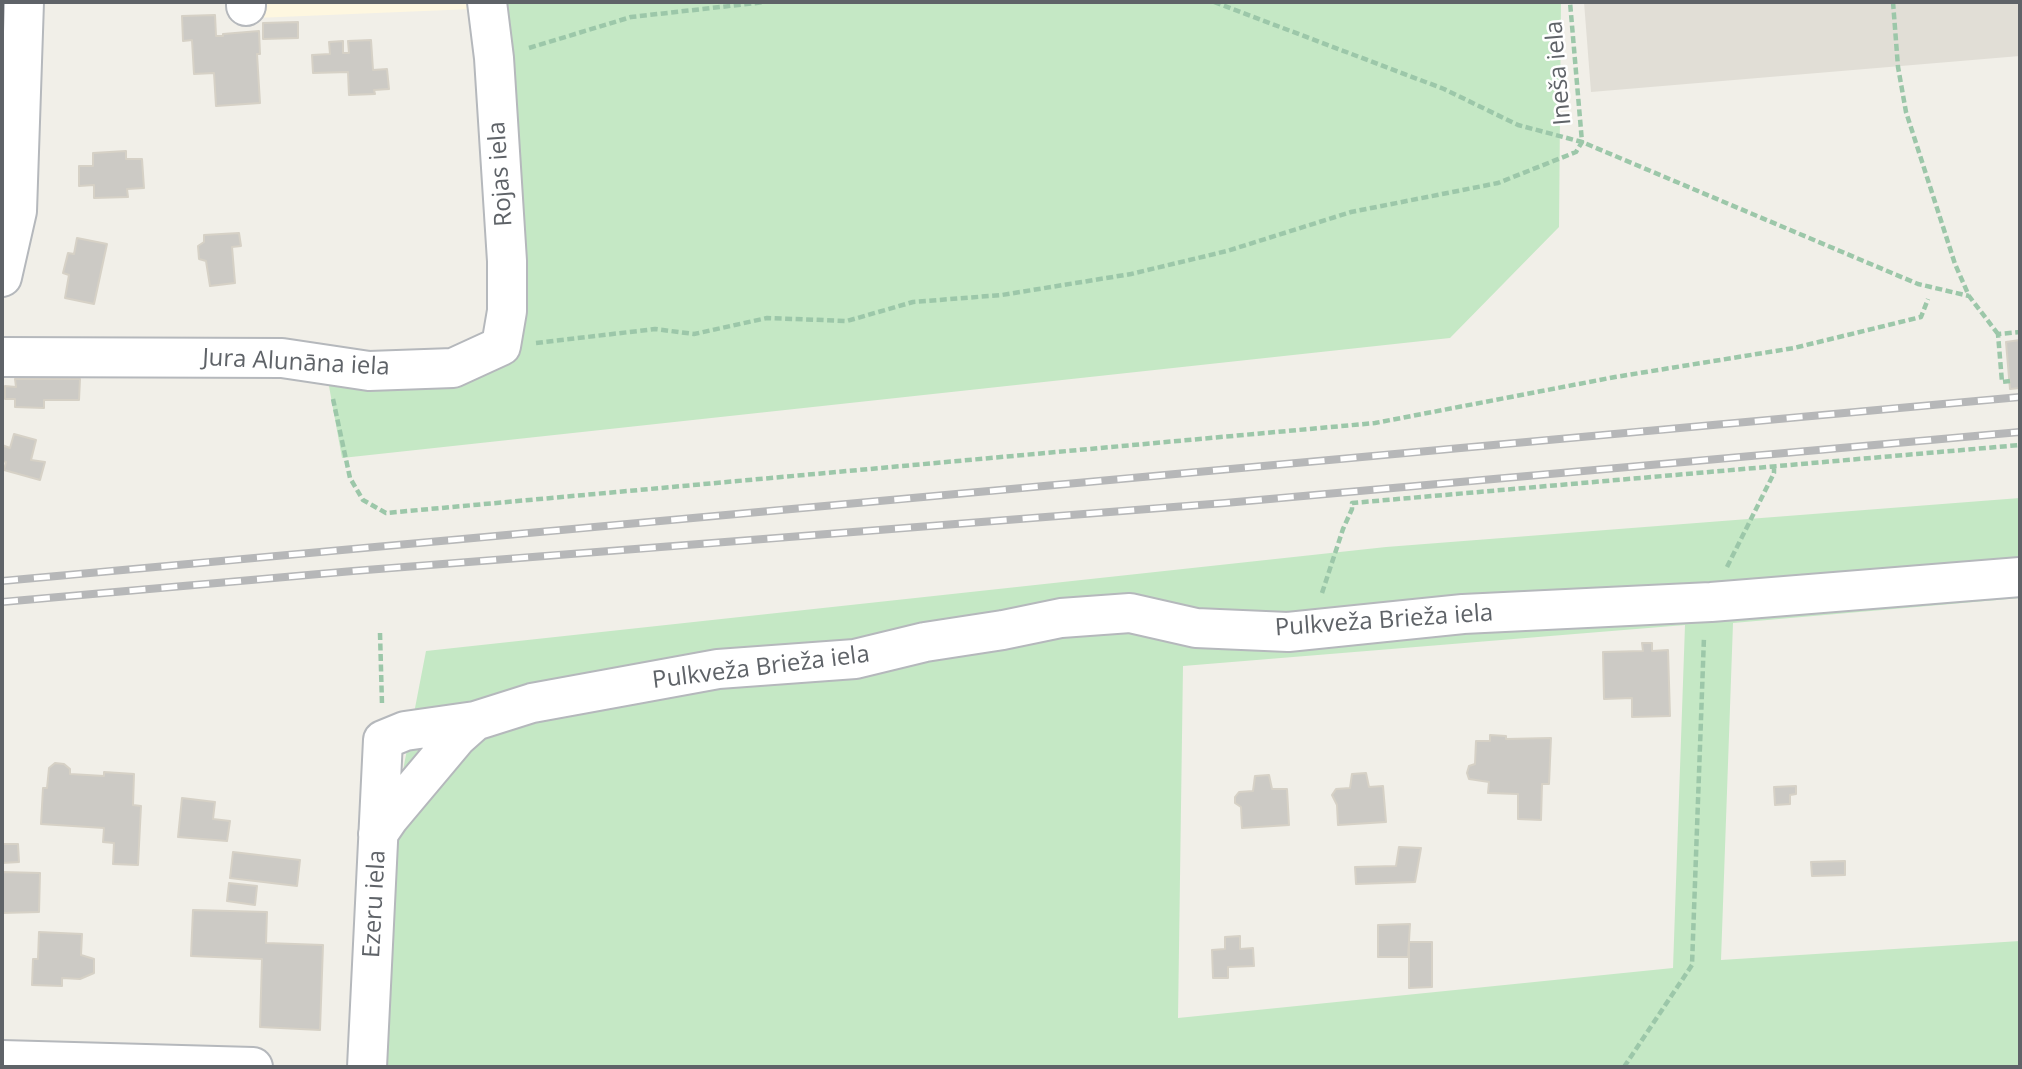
<!DOCTYPE html>
<meta charset="utf-8">
<style>
body{margin:0}
#map{position:relative;width:2022px;height:1069px;overflow:hidden;background:#f1efe8;font-family:"Open Sans",sans-serif}
canvas{display:block}
.frame{position:absolute;inset:0;border:4px solid #5f6368;pointer-events:none}
</style>
<div id="map">
<canvas width="2022" height="1069"></canvas>
<div class="frame"></div>
</div>
<script>
const c = document.querySelector('canvas').getContext('2d');
c.lineJoin = 'round';
function paint(path, color) { c.fillStyle = color; c.fill(path, 'evenodd'); }
function trace(path, color, width, dash) { c.strokeStyle = color; c.lineWidth = width; c.lineCap = dash ? 'butt' : 'round'; c.setLineDash(dash || []); c.stroke(path); }
function label(font, color, halo, rows, align = 'center') {
  c.font = font + ' "Open Sans",sans-serif'; c.lineWidth = 5; c.setLineDash([]); c.textBaseline = 'middle'; c.strokeStyle = halo; c.fillStyle = color; for (const [text, x, y, turn = 0] of rows) {
    c.save(); c.translate(x, y); c.rotate((+turn || 0) * Math.PI / 180); c.textAlign = isNaN(turn) ? turn : align; if (halo) c.strokeText(text, 0, 0); c.fillText(text, 0, 0); c.restore();
  }
}
paint(new Path2D(`
 M231,2H471L472,9L232,19Z`), '#fef7e0');
paint(new Path2D(`
 M1584,2H2020V56L1591,92Z`), '#e1ded6');
paint(new Path2D(`
 M493,2H1561L1559,227L1450,338L342,458L325,364L501,346Z
 M2020,498V598L1733,623L1721,960L2020,941V1067H377L383,874L426,651L1386,547ZM1685,625L1673,968L1178,1018L1183,666Z`), '#c5e8c5');
const building = new Path2D(`
 M215,15L216,36H223V34L259,31L260,54H257L260,103L216,106L214,73L194,74L192,40L183,41L182,16Z
 M298,22V38L263,39V23Z
 M371,40L373,70L387,69L389,89L374,90L375,94L349,95L348,72L313,73L312,55L330,54L329,42L343,41V53H349L348,41Z
 M126,151V159H142L144,188L127,189L128,197L94,198V185L79,186V166H93V153Z
 M239,233L241,246L232,247L235,283L210,286L206,261L199,259L198,246L204,242V235Z
 M77,238L107,244L94,304L65,298L69,275L63,273L68,253L74,254Z
 M2020,340V388L2010,389L2006,342Z
 M15,379H80L79,400H44V408L15,407V399H5V386L16,387Z
 M14,434L36,440L31,460L45,462L40,480L4,470L6,462L2,461V445L10,448Z
 M1642,643H1652V651L1668,650L1670,716L1632,717V698L1604,699L1603,652L1643,651Z
 M1490,735L1506,736V739L1551,738L1549,784H1542L1541,820L1518,819V794L1488,793L1489,782L1469,779L1467,773L1469,766L1475,764L1476,741H1490Z
 M55,763L64,764L70,769V774L104,776V772L134,774L133,805L141,806L138,865L113,864L114,843L103,842L104,828L41,824L43,788H47L49,768Z
 M1366,773L1369,787L1383,786L1386,822L1338,825L1337,805L1332,795L1336,789L1350,788L1352,774Z
 M1269,775L1272,789H1287L1289,825L1242,828L1241,807L1235,803V797L1239,792L1253,791L1255,776Z
 M1796,786V794L1790,795V804L1775,805L1774,787Z
 M182,798L215,802L213,819L230,821L227,841L178,837Z
 M2,844H18L19,862L2,863Z
 M1399,847L1421,848L1415,882L1356,884L1355,867L1396,866Z
 M233,852L300,860L297,886L230,878Z
 M1845,861V875L1812,876L1811,862Z
 M2,872L40,873L39,912L2,913Z
 M229,883L257,886L255,905L227,901Z
 M193,910L267,912L266,943L323,945L320,1030L260,1027L262,959L191,956Z
 M1410,924L1408,957H1378V925Z
 M39,932L82,934L81,955L94,959V973L80,979L62,978V986L32,985L33,959H38Z
 M1240,936V949L1253,948L1254,966L1228,967V978H1213L1212,950L1225,949V937Z
 M1409,942H1432V987L1409,988Z`);
paint(building, '#cccac5');
trace(building, '#d6d1c6', 2);
const minor = new Path2D(`
 M246,2V6
 M2,277L17,211L24,2
 M2,357L282,358L369,371L453,368L501,346L507,311V261L494,58L487,2
 M378,834L389,818L457,737L475,721
 M2,1060L253,1067
 M367,1067L383,740L405,731L475,721L532,703L718,669L855,659L925,642L1003,630L1061,618L1130,613L1196,628L1288,632L1463,614L1711,602L2020,577`);
trace(minor, '#b5b8bc', 42);
trace(new Path2D(`
 M1214,2L1444,89L1518,125L1582,142L1918,284L1969,296
 M1893,2L1898,67L1906,112L1955,264L1969,296L1998,334
 M529,48L631,17L765,2
 M536,343L655,329L694,334L767,318L847,321L913,302L1002,295L1131,274L1227,251L1351,212L1498,183L1576,152L1582,142L1570,2
 M2010,381L2002,382L1998,334L2020,332
 M333,399L350,478L363,500L386,513L1375,423L1615,377L1794,348L1921,317L1928,299
 M1727,567L1774,473V467
 M1322,593L1343,529L1352,509V503L2020,445
 M380,633L382,704
 M1624,1067L1692,965L1704,637`), '#9cc7a9', 4.5, [7, 3.5]);
trace(minor, '#fff', 38);
const rail = new Path2D(`
 M2,581L2020,397
 M2,602L353,571L1225,503L2020,432`);
trace(rail, '#b6b7b8', 8);
trace(rail, '#fff', 5, [16]);
label('24px', '#5f6368', '#fff', [
 ["Ineša iela",1559,73,-95],
 ["Rojas iela",501,174,-94],
 ["Jura Alunāna iela",296,363,3],
 ["Pulkveža Brieža iela",1384,621,-4],
 ["Pulkveža Brieža iela",761,668,-7],
 ["Ezeru iela",375,904,-87]
]);
</script>
